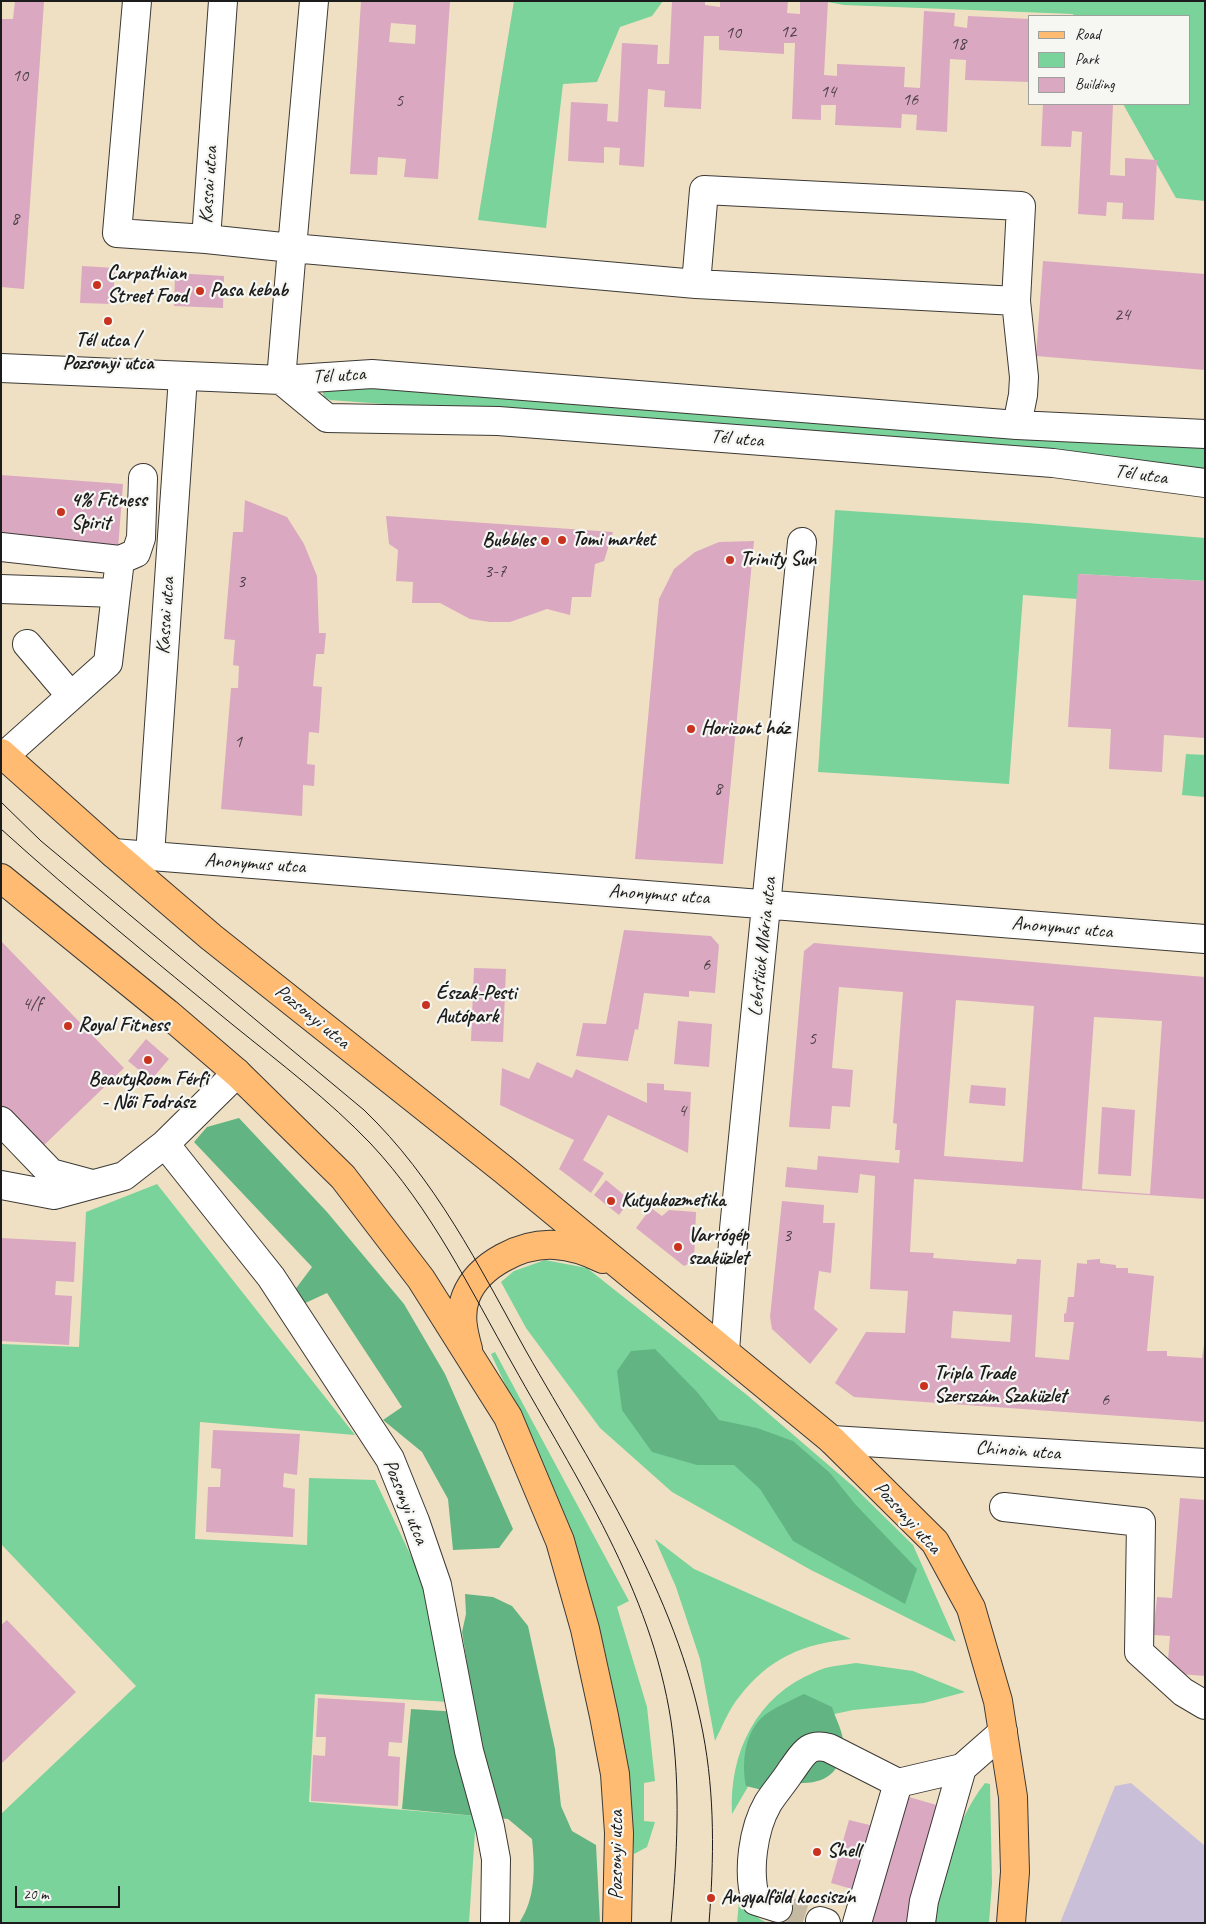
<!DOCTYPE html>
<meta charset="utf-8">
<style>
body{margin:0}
#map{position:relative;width:1206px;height:1924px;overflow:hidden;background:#efe0c3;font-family:Caveat,sans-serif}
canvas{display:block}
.frame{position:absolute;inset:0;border:2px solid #1c1c1c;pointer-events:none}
.legend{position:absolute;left:1028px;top:15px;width:162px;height:90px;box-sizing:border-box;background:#f6f6f2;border:1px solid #9f9f9c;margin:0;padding:6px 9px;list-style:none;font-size:15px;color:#1c1c1c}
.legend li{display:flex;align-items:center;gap:10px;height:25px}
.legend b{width:25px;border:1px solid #9f9f9c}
.scale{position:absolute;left:15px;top:1886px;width:105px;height:22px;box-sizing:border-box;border:2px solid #1c1c1c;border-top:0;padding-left:6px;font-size:15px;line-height:18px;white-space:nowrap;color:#1c1c1c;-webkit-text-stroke:4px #f6f6f2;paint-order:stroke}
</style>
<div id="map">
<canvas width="1206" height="1924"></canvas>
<div class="frame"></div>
<ul class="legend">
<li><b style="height:6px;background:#ffbb71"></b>Road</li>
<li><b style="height:14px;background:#79d39a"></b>Park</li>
<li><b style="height:14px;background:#daa8c1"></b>Building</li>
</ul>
<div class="scale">20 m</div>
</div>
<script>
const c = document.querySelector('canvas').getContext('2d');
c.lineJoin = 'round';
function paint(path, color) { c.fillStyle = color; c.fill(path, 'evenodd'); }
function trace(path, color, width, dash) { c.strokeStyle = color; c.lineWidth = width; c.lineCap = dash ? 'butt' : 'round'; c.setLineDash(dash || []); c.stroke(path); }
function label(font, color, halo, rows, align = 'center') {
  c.font = font + ' Caveat,sans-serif'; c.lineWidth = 4.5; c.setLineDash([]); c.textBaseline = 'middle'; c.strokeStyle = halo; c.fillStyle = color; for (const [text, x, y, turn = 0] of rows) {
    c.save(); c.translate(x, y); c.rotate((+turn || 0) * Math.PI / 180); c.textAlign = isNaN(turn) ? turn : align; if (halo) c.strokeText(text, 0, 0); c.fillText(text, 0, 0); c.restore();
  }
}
paint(new Path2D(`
 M1131,1783L1205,1846V1923H1060L1115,1786Z`), '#c9bfd8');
paint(new Path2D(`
 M514,1H663L652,16L620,27L597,82L563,84L546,228L478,220Z
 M822,1H1205V201L1176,198L1123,104H1190V16H1074L1073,14L844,5Z
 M329,385L1205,448V476L1045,452L330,400L324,397L322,390Z
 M835,510L1028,523L1205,538V581L1079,574L1077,599L1023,595L1009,784L818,772Z
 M1186,754L1205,755V797L1182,795Z
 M157,1184L355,1435L200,1422L195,1539L307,1545L309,1478L375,1480L420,1575L449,1702L315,1694L309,1802L476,1816L469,1923H1V1814L136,1686L1,1544V1344L79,1347L86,1212Z
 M545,1260L587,1268L747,1395L854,1487L913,1545L956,1642L811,1570L672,1492L600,1428L526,1328L501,1282L514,1271Z
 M495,1352L629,1601L617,1607L647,1707L655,1781L644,1783V1821L655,1822L647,1847L634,1854C626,1745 608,1633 569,1531C546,1470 518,1412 491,1354Z
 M655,1539L694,1569L851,1639C803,1644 770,1657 739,1697C729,1709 722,1727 715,1741L700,1659L676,1587Z
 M856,1663L913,1671L965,1692L924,1703L853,1710L816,1718L763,1761L732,1814C729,1753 756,1696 815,1672C827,1666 843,1665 856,1663Z
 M985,1783L990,1784L992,1883L989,1923H933C941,1876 955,1821 985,1783Z
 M741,1880C744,1900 748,1915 768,1923H737Z`), '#79d39a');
paint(new Path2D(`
 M239,1118L327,1212L404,1304L445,1374L513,1529L499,1548L453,1550L448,1499L422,1452L383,1420L402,1407L327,1293L301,1305L291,1295L312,1267L194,1142L207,1127Z
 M655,1349L698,1393L719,1420L757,1428L793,1441L830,1473L855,1504L917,1569L905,1604L793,1541L760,1489L734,1465H697L652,1452L622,1410L617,1371L631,1351Z
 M465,1594L493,1597L512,1606L528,1626L555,1749L561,1806L572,1831L596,1845L600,1923H519C536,1898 535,1868 532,1839L508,1819L402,1809L411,1709L475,1713L462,1632L466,1614Z
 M804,1694L832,1707C835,1717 842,1730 843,1740C843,1786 809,1786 774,1781L766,1791L746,1786C741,1761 745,1727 769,1712C780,1705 792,1700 804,1694Z`), '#62b582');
paint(new Path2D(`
 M15,1L44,2L24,289L1,287V19H13Z
 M361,1H450L438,179L404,177L406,159L378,157L377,175L350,174ZM391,23L416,25L415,44L389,42Z
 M672,1H705V5L720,7V1H788L787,13L800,14V1H828L824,75L837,76V64L905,67L904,87L920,88L924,11L955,13L954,26L967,28L968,16L1030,19V82L965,80L966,60L950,59L947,132L916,130L917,115L902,114L901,128L835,125L836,105H821V120L792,119L795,43H784V54L719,50V36H704L701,109L664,107L665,91L648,89L644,167L619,165L620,148L604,147V163L568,161L571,102L608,104L607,121L618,122L622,43L658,45L657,64H669Z
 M1043,104H1113L1110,175L1125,176V158L1157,160L1154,220L1122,219L1123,203L1107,202L1106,216L1078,214L1082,132L1072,131L1071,147L1041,146Z
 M1043,261L1205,274V370L1036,356Z
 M82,266L115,268L113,304L80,303Z
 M175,273L224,276L223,308L174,306Z
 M1,475L123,484L118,549L1,541Z
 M245,500L287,517L304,544L317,576L319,633H326L324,654H316L313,686L322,687L319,733L309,732L307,764L315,765L314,786L303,785L302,816L221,809L231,688H238L239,666L233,665L235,640L224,639L233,532H243Z
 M386,516L613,532L604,561L595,564L591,597H572L570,615L547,609L510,622H490L470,619L440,603H412L413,582L396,581L398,550L389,544Z
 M754,541L723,864L635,859L659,599L674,569L695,552L719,542Z
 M1078,574L1205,581V738L1164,735L1162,772L1109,769L1111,729L1068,727Z
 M624,930L711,936L719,945L715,993L689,991V997L644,993L638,1030L635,1029L628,1061L576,1056L583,1023L606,1024Z
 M1,941L124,1068L40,1149L1,1109Z
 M814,943L1205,977V1199L914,1179L910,1252L934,1253L933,1258L1016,1264L1017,1259L1041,1260L1035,1357L1069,1360L1074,1322H1064V1313L1066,1314L1068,1297H1074L1077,1263L1087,1264V1260L1100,1259V1263L1116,1265V1268H1128V1273L1154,1276L1147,1351H1167V1356L1202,1358L1205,1338V1422L854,1397L835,1383L866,1332L905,1333L908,1291L870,1289L875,1176L860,1174L858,1193L785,1187L787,1167L817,1170L818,1156L899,1163L900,1150H895L897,1124L893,1123L903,992L839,987L832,1068L853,1070L850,1107L832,1106L830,1129L789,1127L804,951ZM956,1000L1034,1006L1023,1162L944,1156ZM1094,1017L1162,1021L1150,1194L1082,1189ZM953,1311L1012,1315L1010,1342L951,1338Z
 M474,968L506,969L503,1042L471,1041Z
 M678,1021L712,1024L709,1067L674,1064Z
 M146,1039L169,1059L151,1080L128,1061Z
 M537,1062L572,1078L576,1069L647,1103V1083L664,1084V1090L691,1092L688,1153L608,1115L583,1160L604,1173L591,1193L559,1169L574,1140L500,1105L502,1068L529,1079Z
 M971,1085L1006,1088L1005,1106L969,1103Z
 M1102,1107L1135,1110L1131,1176L1098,1174Z
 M606,1180L630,1200L619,1215L594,1195Z
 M782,1201L824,1205L823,1223H835L831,1273L819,1271L814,1309L838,1329L810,1364L772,1329L770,1317Z
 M651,1208L662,1216L669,1210L696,1212L694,1261L684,1266L636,1228Z
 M1,1238L76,1242L74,1282L56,1281L55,1295L72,1296L69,1345L1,1341Z
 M213,1430L300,1434L297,1475L284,1473L283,1487L295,1489L293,1537L206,1532L208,1487H220L221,1469L211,1468Z
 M1180,1498L1205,1500V1676L1167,1673L1170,1636L1153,1635L1157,1597L1172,1598Z
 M7,1620L76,1692L1,1764V1625Z
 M318,1698L405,1703L402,1743L389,1742L388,1756L400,1757L398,1806L311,1801L313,1755L325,1756L326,1737H316Z
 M888,1791L940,1806L907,1923H849L859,1891L831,1883L849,1820L878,1827Z`), '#daa8c1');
trace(new Path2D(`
 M778,1908L820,1921`), '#c5b9a2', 28, [28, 14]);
const minor = new Path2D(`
 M137,1L117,233L206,239
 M223,1L206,239L292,248L281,380
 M314,1L292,248L696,284L1016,301L1021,206L704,190L696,284
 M1016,301L1024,377L1023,395L1017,425
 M1,368L281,380L372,374L1017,425L1205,434
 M281,380L327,418L498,421L1053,463L1205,483
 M1,547L120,560L116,593
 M120,560L136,553L141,538L143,478
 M1,589L116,593L108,663L4,756
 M27,644L71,696
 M113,853L1205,939
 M150,855L183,377
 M1,1121L51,1173L92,1184
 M165,1144L271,1277L390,1459L415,1521L437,1585L469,1751L490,1827L496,1859L495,1923
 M1,1185L54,1195L124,1176L165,1144L237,1073
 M725,1351L734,1229L802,542
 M832,1440L1205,1463
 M1004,1507L1141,1522L1139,1652L1183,1692L1205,1705
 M778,1908L756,1901C747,1872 753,1829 768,1803C775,1792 784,1782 791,1771C803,1755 807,1742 829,1748L898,1783
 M820,1921L826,1923
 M857,1923L898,1783L962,1768
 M921,1923L924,1901L962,1768L1003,1732`);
const major = new Path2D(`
 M1,753L113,853L211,937L504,1170L832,1440L935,1542L971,1608L998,1701L1013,1797L1015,1872L1011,1923
 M1,878L167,1013L237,1073L343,1177L421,1279L508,1417L560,1541L585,1629L604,1716L615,1774L619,1833L617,1923
 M468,1349C463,1331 459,1314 466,1296C479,1264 522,1243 555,1245C572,1246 587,1251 603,1259`);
trace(minor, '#3c3935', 30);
trace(major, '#3c3935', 30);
trace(minor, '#fff', 28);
trace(major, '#ffbb71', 28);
trace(new Path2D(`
 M1,802L41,841L364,1110C435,1178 479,1266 526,1351C595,1472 676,1593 703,1733C715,1796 714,1859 709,1923
 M1,829C76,897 155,961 233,1025C280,1063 329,1100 371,1144C431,1208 470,1289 513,1365C576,1478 651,1590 671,1721C681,1788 677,1856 671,1923`), '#1c1c1c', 1);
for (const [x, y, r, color] of [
 [97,285,5,"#c8321e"],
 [200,291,5,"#c8321e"],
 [108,321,5,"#c8321e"],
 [61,512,5,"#c8321e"],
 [562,540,5,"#c8321e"],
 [545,541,5,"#c8321e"],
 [730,560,5,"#c8321e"],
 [691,729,5,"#c8321e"],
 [426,1005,5,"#c8321e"],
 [68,1026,5,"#c8321e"],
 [148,1060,5,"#c8321e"],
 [611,1201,5,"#c8321e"],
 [678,1247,5,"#c8321e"],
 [924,1386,5,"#c8321e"],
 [817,1852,5,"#c8321e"],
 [711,1898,5,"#c8321e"]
]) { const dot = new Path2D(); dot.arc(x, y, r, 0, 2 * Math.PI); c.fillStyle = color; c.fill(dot); trace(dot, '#f6f6f2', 2); }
label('18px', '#4c3f45', null, [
 ["12",788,32],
 ["10",733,33],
 ["18",958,44],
 ["10",20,76],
 ["14",828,92],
 ["16",910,100],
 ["5",399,101],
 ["8",15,219],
 ["24",1122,315],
 ["3-7",495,572],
 ["3",241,582],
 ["1",238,742],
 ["8",718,789],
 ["6",706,965],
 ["4/f",32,1004],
 ["5",812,1039],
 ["4",682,1111],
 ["3",787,1236],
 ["6",1105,1400]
]);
label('20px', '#1c1c1c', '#f6f6f2', [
 ["Kassai utca",209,185,-86],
 ["Tél utca",339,376,-4],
 ["Tél utca",737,439,5],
 ["Tél utca",1141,475,8],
 ["Kassai utca",166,616,-86],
 ["Anonymus utca",255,864,4],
 ["Anonymus utca",659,895,4],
 ["Anonymus utca",1062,928,5],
 ["Lebstück Mária utca",763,947,-84],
 ["Pozsonyi utca",312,1017,39],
 ["Chinoin utca",1018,1451,4],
 ["Pozsonyi utca",405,1502,68],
 ["Pozsonyi utca",907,1518,48],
 ["Pozsonyi utca",617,1855,-90]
]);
label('bold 20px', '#1c1c1c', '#f6f6f2', [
 ["Carpathian",107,274],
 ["Street Food",107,297],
 ["Pasa kebab",210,291],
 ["Tél utca /",108,341,"center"],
 ["Pozsonyi utca",108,364,"center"],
 ["4% Fitness",71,501],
 ["Spirit",71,524],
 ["Tomi market",572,540],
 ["Bubbles",535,541,"right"],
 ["Trinity Sun",740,560],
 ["Horizont ház",701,729],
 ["Észak-Pesti",436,994],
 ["Autópark",436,1017],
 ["Royal Fitness",78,1026],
 ["BeautyRoom Férfi",148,1080,"center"],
 ["- Női Fodrász",148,1103,"center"],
 ["Kutyakozmetika",621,1201],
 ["Varrógép",688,1236],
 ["szaküzlet",688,1259],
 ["Tripla Trade",934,1374],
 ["Szerszám Szaküzlet",934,1397],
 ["Shell",827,1852],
 ["Angyalföld kocsiszín",721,1898]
], 'left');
</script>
